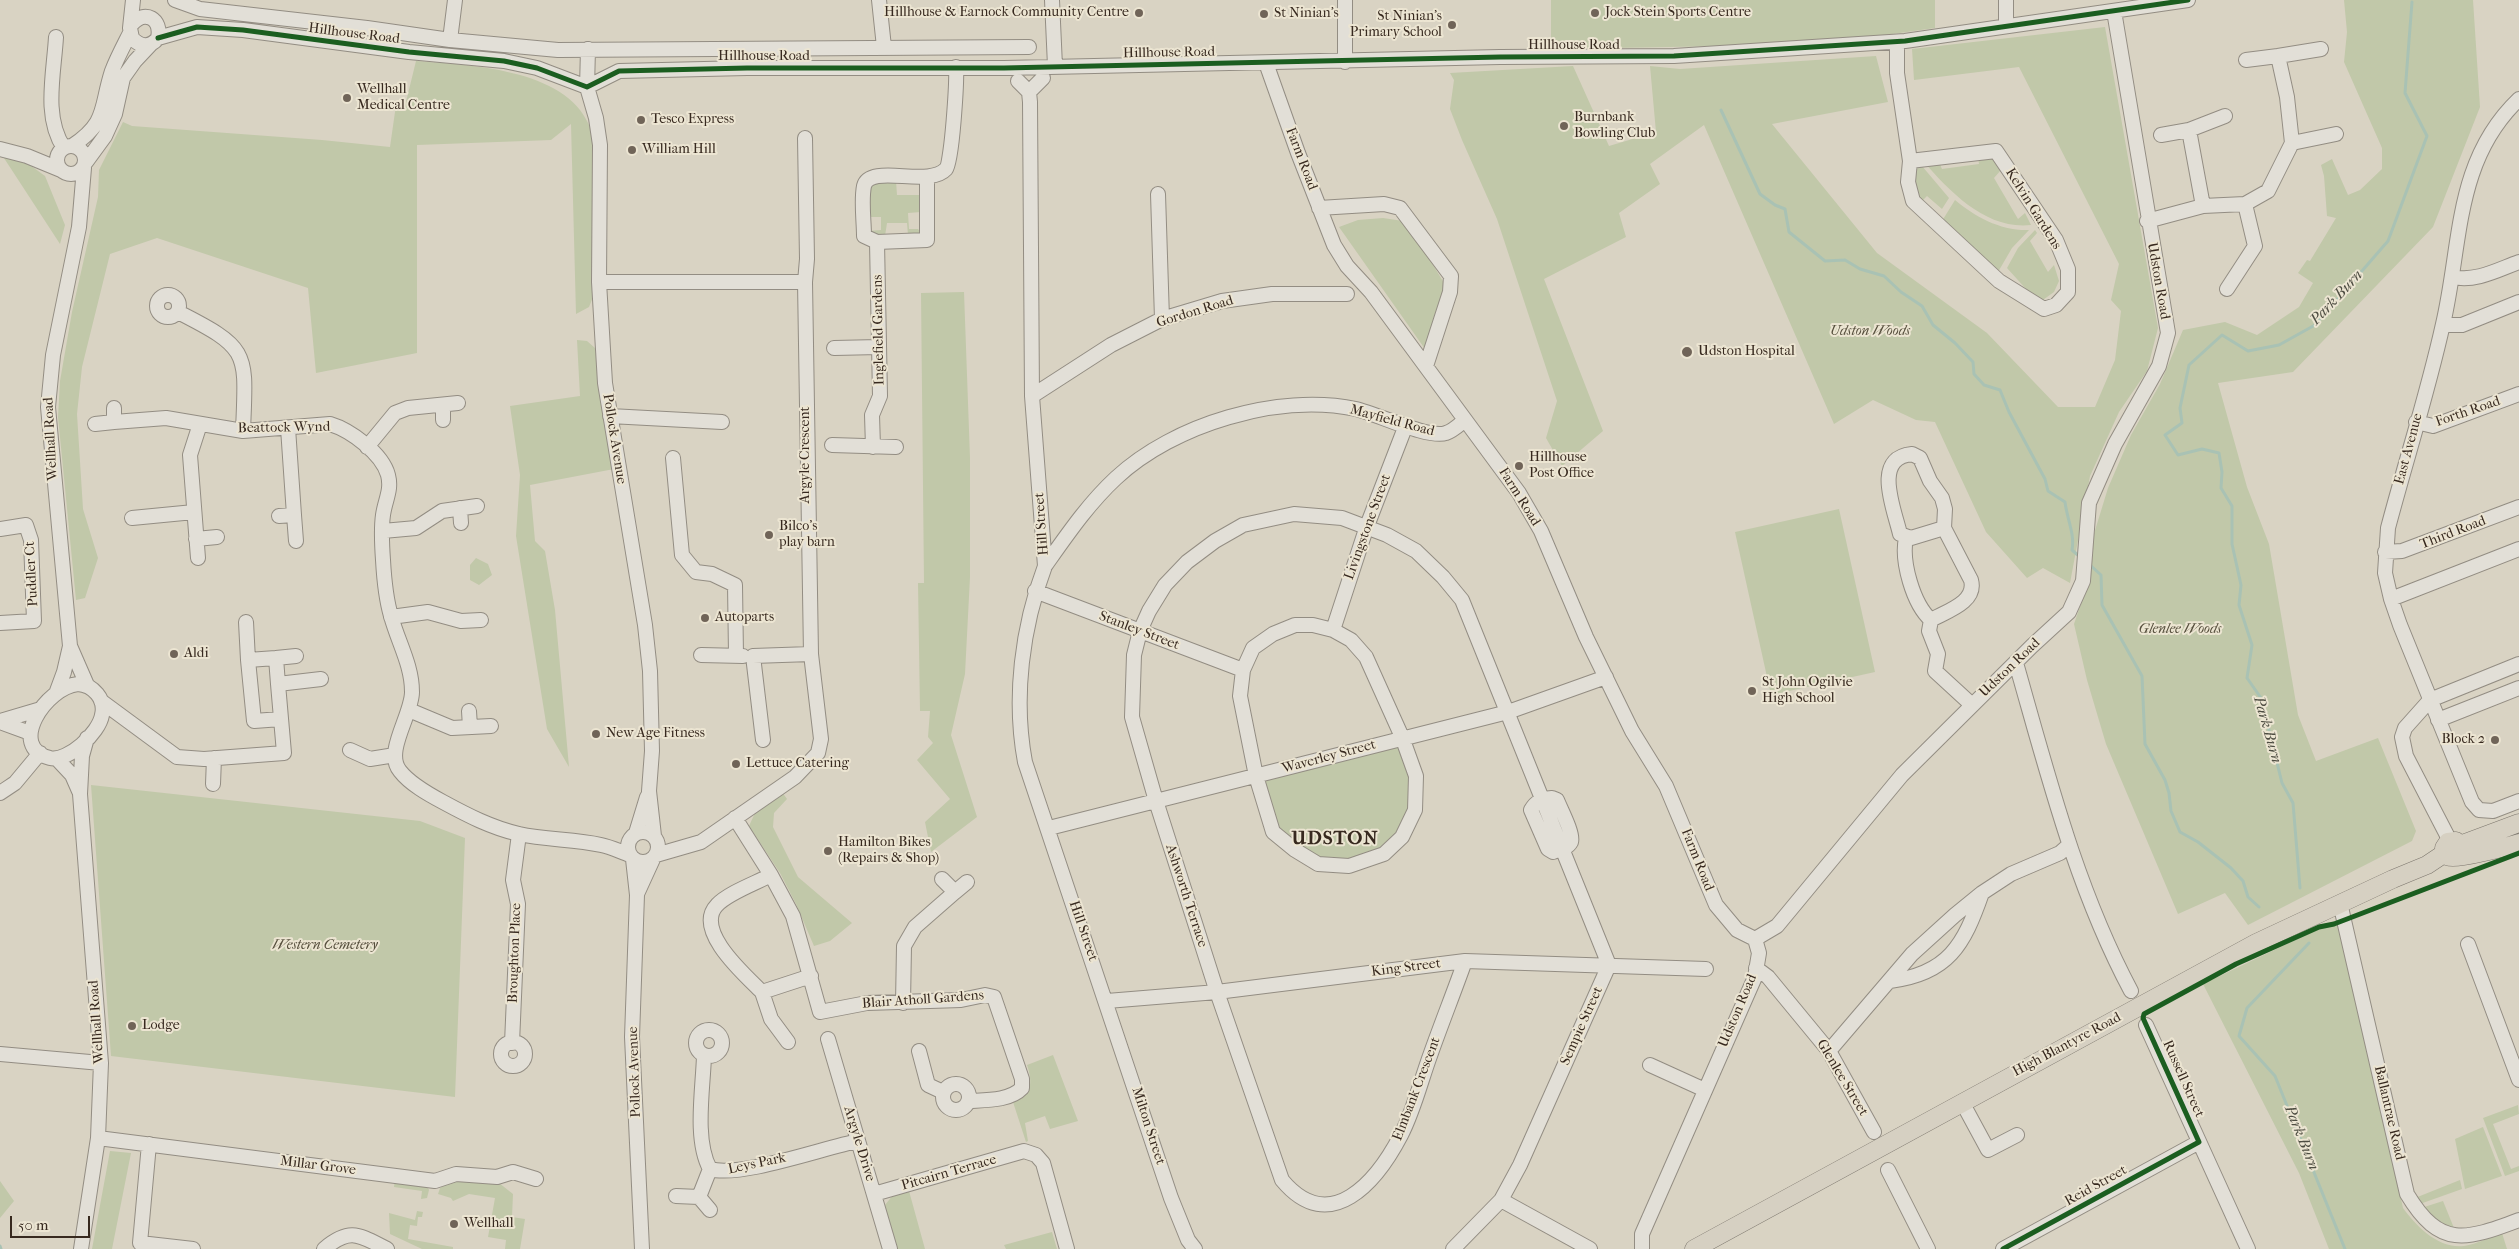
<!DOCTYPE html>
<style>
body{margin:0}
#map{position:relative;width:2519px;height:1249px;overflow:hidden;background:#d9d3c3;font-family:"IM FELL French Canon",serif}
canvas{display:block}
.scale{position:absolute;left:10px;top:1216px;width:80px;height:22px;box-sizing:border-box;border:2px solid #37291f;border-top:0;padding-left:6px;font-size:15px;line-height:18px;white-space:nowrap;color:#37291f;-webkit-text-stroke:4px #ece5d2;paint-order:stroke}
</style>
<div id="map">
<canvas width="2519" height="1249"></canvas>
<div class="scale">50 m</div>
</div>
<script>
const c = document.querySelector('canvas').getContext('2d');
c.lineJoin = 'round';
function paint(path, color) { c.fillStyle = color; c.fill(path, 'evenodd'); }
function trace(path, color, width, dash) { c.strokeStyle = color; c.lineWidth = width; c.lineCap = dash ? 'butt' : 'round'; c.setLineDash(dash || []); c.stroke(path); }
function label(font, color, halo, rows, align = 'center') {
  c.font = font + ' "IM FELL French Canon",serif'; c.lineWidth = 4; c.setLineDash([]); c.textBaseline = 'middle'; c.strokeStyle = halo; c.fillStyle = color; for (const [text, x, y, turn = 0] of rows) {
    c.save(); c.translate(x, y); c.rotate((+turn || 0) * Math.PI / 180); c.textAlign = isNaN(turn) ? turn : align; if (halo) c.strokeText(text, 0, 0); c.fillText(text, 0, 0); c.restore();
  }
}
paint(new Path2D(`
 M1551,0H1935V28L1857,39L1786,45L1551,49Z
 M2344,0H2473L2480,107L2433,227L2293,372L2218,383L2247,487L2269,544L2298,715L2316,761L2378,738L2416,831L2412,841L2248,925L2225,893L2178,914L2106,744L2087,680L2074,624L2086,589L2093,537L2108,488L2131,435L2160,384L2183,330L2225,322L2257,335L2299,307L2313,283L2298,273L2307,260L2310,261L2336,218L2327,216L2324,176L2321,165L2332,159L2348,195L2360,190L2382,169V148L2344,62L2347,32Z
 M2105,27L2158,328L2147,371L2119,412L2090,476L2070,583L2043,568L2027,578L1986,532L1935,422L1916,420L1873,400L1834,424L1704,125L1650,164L1660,184L1619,213L1626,237L1544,279L1603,431L1562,466L1546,438L1557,401L1497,219L1462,140L1450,109L1454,80L1450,73L1573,66L1609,146L1656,132L1650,66L1680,69L1876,56L1888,102L1772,124L1877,253L1987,333L2058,407H2095L2115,360L2121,311L2111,300L2119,264L2019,67L1914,80L1912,49Z
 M416,61C468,65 565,68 589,125C597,145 594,169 594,189C594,224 594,258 595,292L589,307L576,314L571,124L551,140L417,145V353L316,373L308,288L157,238L110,254L82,367L77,414L83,509L98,558L85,598L76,600L58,417L60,381L72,312L98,197L99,170L123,122L132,126L322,140L390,147L396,105L405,106Z
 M1991,153L2001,170L1994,178L2018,219L2025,213L2031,225C1987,230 1951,193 1924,162L1938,160L1942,169L1979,164L1978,157Z
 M2,155L23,160L45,176L65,225L60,244Z
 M1922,166L1949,198L1942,209L1927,196L1922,201L1916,194L1914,170Z
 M896,181L897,195H921V212L908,213L909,229H918L921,232L918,235H908L907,223H887L885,236H873L868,231L881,230V217H868L869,188L875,182Z
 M1955,200C1975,217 2001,231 2029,230L2012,248L1998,272L1942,221Z
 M1383,218L1403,221L1415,235L1444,283L1443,302L1425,349L1339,227L1358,220Z
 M2035,230L2037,233L2030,241L2048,272L2054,265L2059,281L2054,292L2040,302L2023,293L2026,289L2007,268L2018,248Z
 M964,292L970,458V577L965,674L951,735L977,817L931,852L925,822L950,799L917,760L933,743L928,737L930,711H920L918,583H924L921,293Z
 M577,340L587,341L595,348L614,469L530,485L535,541L545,551L555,610L569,767L547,729L516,536L520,475L510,406L580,396Z
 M1839,509L1875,672L1771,695L1735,532Z
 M476,558L488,564L492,575L479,585L470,580V565Z
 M1402,737L1416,776L1415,810L1384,854L1318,864L1273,832L1256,776Z
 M91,785L420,821L465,838L455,1097L111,1056Z
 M782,792L787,799L774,813L773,827L798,877L852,923L830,941L814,946L796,904L780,873L749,826L755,813Z
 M2337,920L2342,923L2359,1012L2403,1208C2416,1226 2438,1249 2464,1246C2477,1244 2490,1237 2502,1233L2507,1249H2329L2299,1173L2203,984Z
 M1053,1055L1078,1121L1050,1129L1045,1116L1025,1123L1028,1141L1026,1142L1013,1102C1032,1096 1033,1083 1027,1065Z
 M2518,1105L2519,1114L2493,1124L2511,1169L2519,1166V1171L2505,1176L2483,1118Z
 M2483,1127L2502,1176L2465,1189L2455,1139Z
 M110,1151L131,1153L112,1249H92Z
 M455,1177L499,1183L513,1194L512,1217L525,1219L520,1249H505L506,1240L488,1237L495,1198L469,1194L453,1201L451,1198L438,1194L440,1188Z
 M395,1178L427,1185L429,1190L427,1198L421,1199L422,1191L394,1187Z
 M2460,1180L2462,1189L2417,1205L2415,1198Z
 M0,1181L14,1201L0,1218Z
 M909,1191L925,1249H896L885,1205L893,1195Z
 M2443,1201L2456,1233L2418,1209Z
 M417,1211L423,1212L422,1217H418L417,1226L410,1225L408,1239L453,1247V1249H422L390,1234L389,1213L415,1220Z
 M1052,1232L1057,1249H1006L1004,1245Z`), '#c1c8a9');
trace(new Path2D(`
 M1721,110L1760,194L1775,205L1785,209L1789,232L1825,261L1845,260L1860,269L1884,276L1901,292L1922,306L1933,325L1955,343L1973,362L1974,374L1984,385L2000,390L2009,412L2045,479L2048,491L2065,502C2067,519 2075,534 2072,550L2080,557
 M2089,564L2101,575L2102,605L2142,676L2145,744L2165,780L2169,793L2171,811L2180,832L2198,842L2231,868L2243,881L2248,897L2259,907
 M2300,888L2293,803L2282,783L2261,698L2247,678L2252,645L2239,605L2241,585L2232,544V506L2221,488L2222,472L2219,453L2202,449L2178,455L2165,435L2182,423L2180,408L2189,365L2222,335L2248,351L2279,345L2315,325L2388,241L2427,136L2405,93L2412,2
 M2309,943L2247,1008L2239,1036L2275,1076L2345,1249
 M0,1246L1,1249`), '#a9c2b4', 3);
const minor = new Path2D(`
 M175,0L200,9L367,28L450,40L558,50L1029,47
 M879,0L884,47
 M1052,0L1055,66
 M1345,0V62
 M2006,0V26
 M132,24C145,9 162,19 158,38C150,48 140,47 132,38L130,28L133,0
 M56,37C54,73 43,117 64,148
 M158,38L197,27L243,30L409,52L504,61L537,68L587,87L619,71L747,68H1004L1500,57L1674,56L1905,41L2188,0
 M450,40L455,0
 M1897,42V73L1910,161L1908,182L1913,201L1999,281L2044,309L2056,305L2068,292V269L2056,240L1996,151L1910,161
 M588,49L587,87L596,118L600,145L599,282L605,383L645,625L650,671L652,751L649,791L654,836
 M2246,60L2278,56
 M1266,63L1298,153L1334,245L1347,266L1371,292L1519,493L1541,531L1586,637L1632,731L1666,786L1716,905L1737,930L1755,939
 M1018,81L1029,92L1030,102L1032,396L1045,566C1022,627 1013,698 1025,762L1171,1198L1188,1240L1195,1249
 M1029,92L1043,78
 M2519,99C2454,161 2462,243 2443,324C2428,392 2406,460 2388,528L2385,573L2391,599L2400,625L2472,802L2479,810L2493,811L2519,801
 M2189,130L2225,116
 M2161,135L2189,130L2203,206
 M805,138L807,259L805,282
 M2292,143L2336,134
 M57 160a14 14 0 1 1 28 0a14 14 0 1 1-28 0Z
 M72,146C108,122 100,108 112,71C117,58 124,45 130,33
 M0,149L27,156L61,170
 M86,162L105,136L115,114L123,78L135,61L151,44
 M927,177V240L877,242L864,236C864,221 861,201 864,186C870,163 929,188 946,169C952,162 957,81 956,67
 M1158,194L1162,319
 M1319,208L1384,204L1400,208L1451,276L1450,292L1426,366
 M2147,221L2203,206L2245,204L2268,191L2292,143L2287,97L2278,56L2321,49
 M2453,277C2476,282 2497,270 2519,262
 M599,282H805L811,654L821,739L818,753L795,777L701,842L656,855
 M2227,289L2255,246L2245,204
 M157 306a11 11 0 1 1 22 0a11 11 0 1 1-22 0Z
 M178,312C251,349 246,352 243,431
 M2443,325H2462L2519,302
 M834,348L879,347
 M1032,396L1111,345L1162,319L1222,301L1272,294H1347
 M610,416L722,422
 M443,420V406
 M114,422L166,418L243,431L330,424C350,430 382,453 388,475C392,490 385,500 383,515C381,529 382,546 383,560C384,578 386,599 391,616C398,642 412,665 412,692C412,715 384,752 400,771C410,784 428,794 443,802C467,815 492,828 519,834C546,840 574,839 601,845C611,847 621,852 630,855
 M2416,422L2433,426L2519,394
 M95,424L114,422V408
 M288,428L294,515
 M832,445L896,447
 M367,447L395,413L408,408L458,403
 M873,447L872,415L880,396L877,242
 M1912,454L1920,458L1930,481L1942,498L1945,509L1944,528L1911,538L1900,534C1894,508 1872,458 1912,454Z
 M673,458L682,555L696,572L712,574L735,585L736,655
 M460,508L461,523
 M279,516L294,515L296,541
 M132,518L194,512
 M1944,528L1971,580C1977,602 1947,611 1931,620L1929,631L1938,654L1935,671L1972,705
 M0,529L26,525L31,540L34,621L0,623
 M383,531L416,528L442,511L477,506
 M1906,538C1901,561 1913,604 1931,620
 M196,539L217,537
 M2385,552L2402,551L2519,507
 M198,558L190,455L200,424
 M1045,566C1067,535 1088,504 1116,478C1174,424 1278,393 1356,409C1377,414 1429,439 1446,433C1453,431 1460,424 1465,420
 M1035,591L1243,670
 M2391,599L2519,549
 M391,617L428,612L461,621L481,620
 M246,622L248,660
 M1295,625H1313L1333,630L1351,640L1366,657L1402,737L1416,776L1415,810L1402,837L1384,854L1349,866L1318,864L1295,850L1273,832L1256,776L1240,696L1243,670L1253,648L1273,634Z
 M1333,630L1367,526L1406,425
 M70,646L87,685
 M701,655L743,656
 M276,658L296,656
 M2016,663C2048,775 2076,888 2131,991
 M78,684C93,685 106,699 102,715C99,733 68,762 50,758C6,747 46,687 78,684Z
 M278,684L276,658L248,660L254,721L281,719
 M57,691L64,672L70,646L48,407L53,355L79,227L84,168
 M101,701L177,757L204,759L284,753L278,684L321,679
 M409,710L452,728L491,726
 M469,711L470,727
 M2438,720L2519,688
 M0,721L41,709
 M0,722L30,733
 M763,740L753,656L811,654
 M350,750L370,759L395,755
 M57,759L72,775L79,791
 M213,784L214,758
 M0,793L15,783L40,753
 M1552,798L1557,800C1560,808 1574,834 1571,842C1568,848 1559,850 1553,852L1548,849L1531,810C1536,801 1542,799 1552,798Z
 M735,818L771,875L793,916L820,1012L867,1003L961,1000L985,995L994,997L1022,1079V1088C1010,1101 985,1100 969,1101
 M1049,828L1508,712L1606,677
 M628 847a15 15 0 1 1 30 0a15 15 0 1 1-30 0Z
 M636,833L647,797
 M2450,841L2406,756L2402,737L2405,728L2430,700L2519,664
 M633,859L637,895L632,1037L642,1249
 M771,875C756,883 728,893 717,905C693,930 745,975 762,992L811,976
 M942,879L955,892L967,882
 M637,894L653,859
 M2340,903L2407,1194C2440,1249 2466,1240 2519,1220
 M1755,939L1777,926L1902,775L2032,646L2069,612L2083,581L2089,503L2115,444L2159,366L2168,333L2114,11
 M2468,944L2519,1080
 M1756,968L1768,977L1829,1051L1874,1132
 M1890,981C1948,974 1964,945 1982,893
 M762,992L771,1019L788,1042
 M1107,1001L1217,992L1465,961L1706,969
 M903,1003L904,946L915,927L955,892
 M2146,1025L2248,1249
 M696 1043a13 13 0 1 1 26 0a13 13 0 1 1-26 0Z
 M828,1039L890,1249
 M501 1054a12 12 0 1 1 24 0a12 12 0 1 1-24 0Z
 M512,1043L518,904L513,880L519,834
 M919,1051L928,1085L943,1092
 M1829,1051L1912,954L1955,915L1982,893L2011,874L2060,853L2069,845
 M0,1054L101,1063
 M704,1056C703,1089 694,1140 710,1169C740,1178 823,1148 858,1141
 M1650,1065L1705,1090
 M943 1097a13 13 0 1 1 26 0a13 13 0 1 1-26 0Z
 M1962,1102L1988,1150L2017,1135
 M98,1138L435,1181L456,1174L497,1177L513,1172L536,1179
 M149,1144L140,1243L193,1249
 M710,1169L699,1197L710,1210
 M1888,1170L1928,1249
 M874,1194L1024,1151L1036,1155L1043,1163L1067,1249
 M676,1196L699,1197
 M1501,1200L1590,1249
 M81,1249L98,1138L101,1063L80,794L82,756L87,738
 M324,1249C350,1227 359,1235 387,1249
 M1453,1249L1501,1200L1520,1165L1609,965L1462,600L1443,577L1416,551L1387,535L1342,518L1294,514L1243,525L1215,541L1187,562L1165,585L1149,611L1140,631L1134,655L1132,717L1156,801L1217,992L1282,1180C1330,1238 1377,1181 1401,1135C1414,1110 1421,1080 1431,1053C1442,1022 1454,992 1465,961
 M1642,1249V1234L1755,977L1759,953L1755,939
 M2003,1249L2199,1142`);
const major = new Path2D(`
 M2460,845L2456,841L2448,842L2444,848C2444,852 2445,856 2450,857C2456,860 2509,846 2519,843
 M2460,845L2519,823
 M1694,1249L2256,943L2393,879L2427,865L2445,853`);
trace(minor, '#938d83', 16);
trace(major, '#7c766d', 19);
trace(minor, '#e2dfd7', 14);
trace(major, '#d6d0c2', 18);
trace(new Path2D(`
 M158,38L197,27L243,30L409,52L504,61L537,68L587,87L619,71L747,68H1004L1500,57L1674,56L1905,41L2188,0
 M2003,1249L2199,1142L2143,1018L2144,1014L2236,964L2319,927L2334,924L2519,853`), '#1b5e20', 5);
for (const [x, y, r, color] of [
 [1139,13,5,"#706458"],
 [1595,13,5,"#706458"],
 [1264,14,5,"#706458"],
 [1452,25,5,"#706458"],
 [347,98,5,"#706458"],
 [641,120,5,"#706458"],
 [1564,126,5,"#706458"],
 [632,150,5,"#706458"],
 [1687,352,6,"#706458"],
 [1519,466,5,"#706458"],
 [769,535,5,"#706458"],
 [705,618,5,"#706458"],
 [174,654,5,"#706458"],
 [1752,691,5,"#706458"],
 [596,734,5,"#706458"],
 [2495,740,5,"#706458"],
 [736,764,5,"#706458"],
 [828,851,5,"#706458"],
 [132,1026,5,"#706458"],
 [454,1224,5,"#706458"]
]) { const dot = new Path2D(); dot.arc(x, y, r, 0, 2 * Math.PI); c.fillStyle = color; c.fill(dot); trace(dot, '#ece5d2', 2); }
label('14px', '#37291f', '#ece5d2', [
 ["Hillhouse & Earnock Community Centre",1129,13,"right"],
 ["Jock Stein Sports Centre",1605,13],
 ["St Ninian's",1274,14],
 ["St Ninian's",1442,17,"right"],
 ["Primary School",1442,33,"right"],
 ["Wellhall",357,90],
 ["Medical Centre",357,106],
 ["Burnbank",1574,118],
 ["Bowling Club",1574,134],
 ["Tesco Express",651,120],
 ["William Hill",642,150],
 ["Udston Hospital",1698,352],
 ["Hillhouse",1529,458],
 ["Post Office",1529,474],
 ["Bilco's",779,527],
 ["play barn",779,543],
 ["Autoparts",715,618],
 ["Aldi",184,654],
 ["St John Ogilvie",1762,683],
 ["High School",1762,699],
 ["New Age Fitness",606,734],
 ["Block 2",2485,740,"right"],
 ["Lettuce Catering",746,764],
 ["Hamilton Bikes",838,843],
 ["(Repairs & Shop)",838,859],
 ["Lodge",142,1026],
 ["Wellhall",464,1224]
], 'left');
label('14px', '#37291f', '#ece5d2', [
 ["Hillhouse Road",354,34,7],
 ["Hillhouse Road",1574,46],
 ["Hillhouse Road",1169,53,-1],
 ["Hillhouse Road",764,57],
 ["Farm Road",1301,159,69],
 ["Kelvin Gardens",2033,209,58],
 ["Udston Road",2158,281,80],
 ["Gordon Road",1195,312,-17],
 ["Inglefield Gardens",879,330,-91],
 ["Forth Road",2468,412,-19],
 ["Mayfield Road",1392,421,15],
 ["Beattock Wynd",284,428,-1],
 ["Wellhall Road",51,439,-93],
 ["Pollock Avenue",614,439,81],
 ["East Avenue",2409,449,-75],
 ["Argyle Crescent",806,455,-90],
 ["Farm Road",1519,497,58],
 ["Hill Street",1042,524,-94],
 ["Livingstone Street",1368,527,-70],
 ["Third Road",2453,533,-21],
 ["Puddler Ct",32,574,-93],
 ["Stanley Street",1139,631,21],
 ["Udston Road",2010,668,-44],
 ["Waverley Street",1329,757,-15],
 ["Farm Road",1697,860,68],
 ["Ashworth Terrace",1186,896,72],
 ["Hill Street",1083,931,71],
 ["Broughton Place",515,953,-88],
 ["King Street",1406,968,-7],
 ["Blair Atholl Gardens",923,1000,-4],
 ["Udston Road",1738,1011,-67],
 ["Wellhall Road",97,1022,-94],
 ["Sempie Street",1582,1026,-66],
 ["High Blantyre Road",2067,1045,-28],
 ["Pollock Avenue",635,1072,-92],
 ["Glenlee Street",1842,1078,59],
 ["Russell Street",2183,1079,66],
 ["Elmbank Crescent",1417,1089,-69],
 ["Ballantrae Road",2389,1113,77],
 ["Milton Street",1148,1126,72],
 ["Argyle Drive",859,1144,73],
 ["Leys Park",757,1164,-12],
 ["Millar Grove",318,1166,7],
 ["Pitcairn Terrace",949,1173,-16],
 ["Reid Street",2096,1186,-29]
]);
label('italic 14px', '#554e3c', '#ece5d2', [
 ["Udston Woods",1870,332],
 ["Glenlee Woods",2180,630],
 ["Western Cemetery",325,946]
]);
label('italic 15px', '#4e4d42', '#ece5d2', [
 ["Park Burn",2337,298,-47],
 ["Park Burn",2267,730,74],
 ["Park Burn",2301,1138,68]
]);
c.letterSpacing = '1px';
label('bold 19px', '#37291f', '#ece5d2', [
 ["UDSTON",1335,839]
]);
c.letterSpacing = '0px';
</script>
